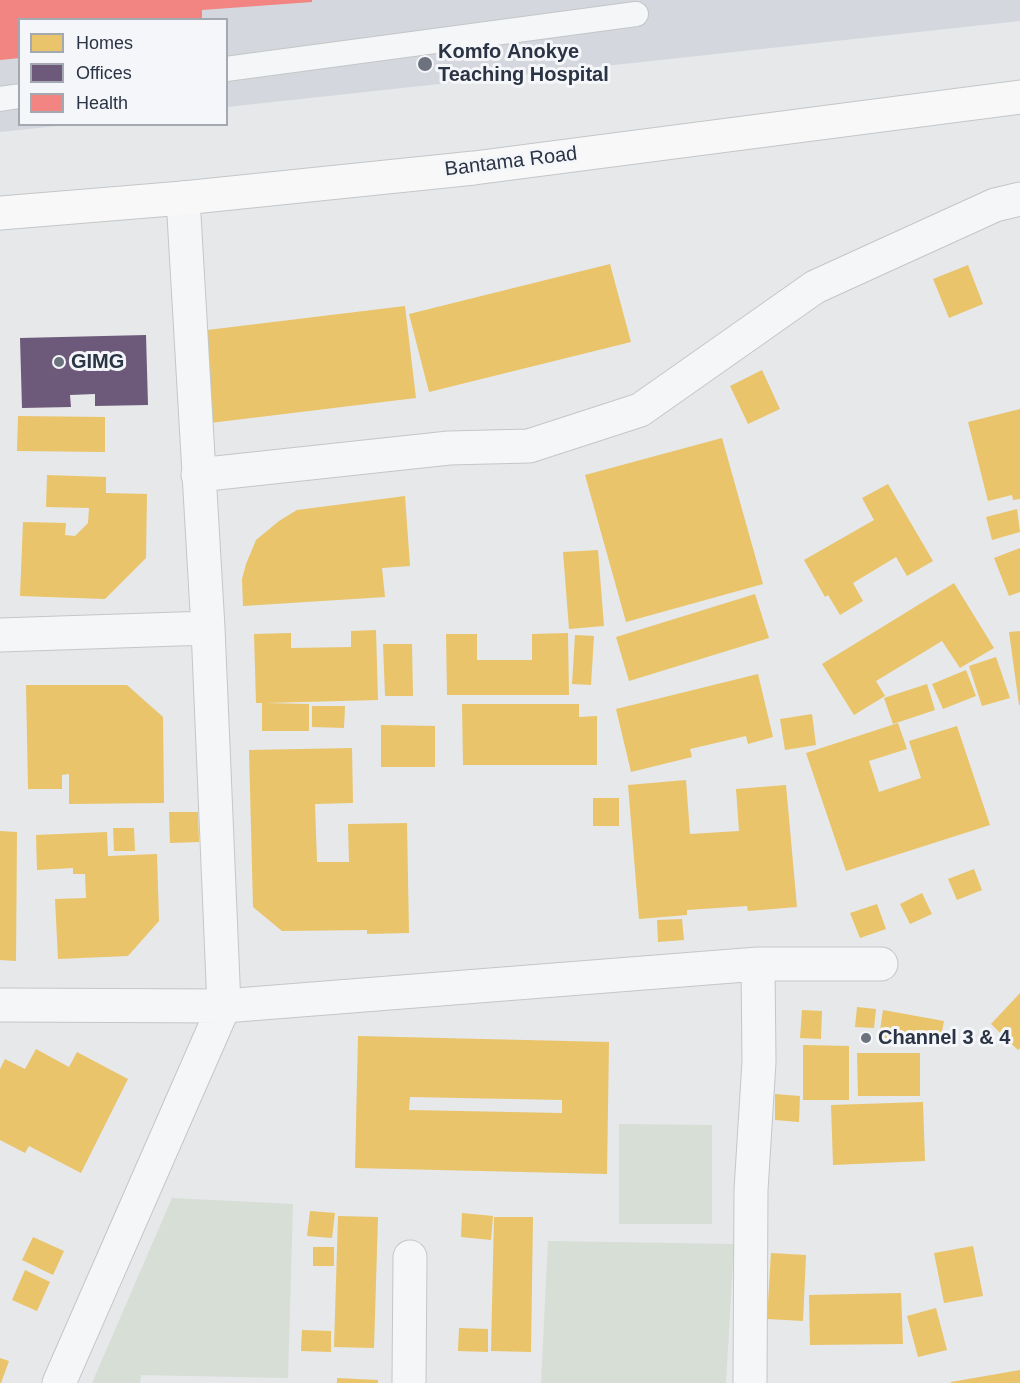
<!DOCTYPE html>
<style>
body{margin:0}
#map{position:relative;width:1020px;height:1383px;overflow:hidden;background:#e6e8ea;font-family:Helvetica,sans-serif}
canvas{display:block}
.legend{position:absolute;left:18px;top:18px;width:210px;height:108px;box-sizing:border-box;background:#f4f6f9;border:2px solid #a4a8b1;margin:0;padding:8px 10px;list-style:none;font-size:18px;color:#2b3445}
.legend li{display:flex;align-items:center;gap:12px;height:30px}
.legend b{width:30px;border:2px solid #a4a8b1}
</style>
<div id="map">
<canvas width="1020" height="1383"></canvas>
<ul class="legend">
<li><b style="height:16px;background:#e9c46a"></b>Homes</li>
<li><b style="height:16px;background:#6d597a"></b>Offices</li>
<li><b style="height:16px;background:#f28482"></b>Health</li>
</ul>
</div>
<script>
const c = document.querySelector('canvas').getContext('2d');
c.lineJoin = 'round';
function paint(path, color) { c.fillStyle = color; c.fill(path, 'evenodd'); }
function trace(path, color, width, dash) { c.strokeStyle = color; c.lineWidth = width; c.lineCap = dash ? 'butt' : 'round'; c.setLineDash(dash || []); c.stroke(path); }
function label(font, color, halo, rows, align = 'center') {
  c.font = font + ' Helvetica,sans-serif'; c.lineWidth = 6; c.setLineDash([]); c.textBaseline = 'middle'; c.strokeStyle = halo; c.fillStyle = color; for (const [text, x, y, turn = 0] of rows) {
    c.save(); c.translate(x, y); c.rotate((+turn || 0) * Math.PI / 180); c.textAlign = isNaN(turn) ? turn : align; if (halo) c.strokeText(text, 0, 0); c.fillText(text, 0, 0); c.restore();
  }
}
paint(new Path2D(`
 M0,0H1020V21L227,107L226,20H20V124L66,125L0,132Z`), '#d4d7dd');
paint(new Path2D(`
 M619,1124L712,1125V1224H619Z
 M172,1198L293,1204L288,1378L141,1375L140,1383H92Z
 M548,1241L734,1244L726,1383H541Z`), '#d6ded6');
paint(new Path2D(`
 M610,264L631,342L429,392L409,314Z
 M968,265L983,304L949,318L933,279Z
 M405,306L416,398L210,423L199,331Z
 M762,370L780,409L748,424L730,386Z
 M1020,409V499L1013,500L1012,495L988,501L968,422Z
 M18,416L105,417V452L17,451Z
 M722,438L763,584L626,622L585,475Z
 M47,475L106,477V493L147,494L146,558L105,599L20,596L23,522L66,523L65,535L75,536L88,523L89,508L46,507Z
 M888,484L933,561L907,576L896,557L853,583L863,601L840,615L828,595L825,597L804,560L874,520L862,498Z
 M405,496L410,566L382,568L385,597L243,606L242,579L246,564L256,540L279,521L297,510Z
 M1017,509L1020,532L992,540L986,517Z
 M1020,548V592L1009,596L994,558Z
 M598,550L604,626L569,629L563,552Z
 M954,583L994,648L960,668L942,641L876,681L885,696L854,715L822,664Z
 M755,594L769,638L629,681L616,637Z
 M376,630L378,700L265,703L309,704V731H262V703H256L254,634L291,633V648L351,647V631Z
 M1020,631V705H1019L1009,632Z
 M568,633L569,695H447L446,634H477V660H532V634Z
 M575,635L594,636L591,685L572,684Z
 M383,644H412L413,696H385Z
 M996,657L1010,698L982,706L969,666Z
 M966,670L976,696L943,709L932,684Z
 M758,674L773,737L748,744L746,736L690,749L692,757L631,772L616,709Z
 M927,684L935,710L893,724L884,698Z
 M26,685H127L163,717L164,803L69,804V774L62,775V789H28Z
 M462,704H579V717L597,716V765H463Z
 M312,706H345L344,728L312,727Z
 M812,714L816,745L785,750L780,719Z
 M898,723L907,749L869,761L879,792L921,778L909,741L957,726L990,825L846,871L806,753Z
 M381,725L435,726V767H381Z
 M352,748L353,803L315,804L317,862H349L348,824L407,823L409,933L367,934V930L282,931L253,907L249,750Z
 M686,780L690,834L739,831L736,789L786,785L797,907L748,911L747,906L687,910V915L639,919L628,785Z
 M593,798H619V826H593Z
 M169,812H198L199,842L170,843Z
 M113,828H134L135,851H114Z
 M0,831L17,832L16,961L0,960Z
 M107,832L108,856L157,854L159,921L128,956L58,959L55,899L86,898L85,874H73V868L37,870L36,835Z
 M974,869L982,890L957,900L948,879Z
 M922,893L932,914L910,924L900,904Z
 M877,904L886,929L860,938L850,913Z
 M682,919L684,940L658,942L657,920Z
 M1020,993V1048L1018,1050L991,1024Z
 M857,1007L876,1009L874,1028L855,1027Z
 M802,1010L822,1011L821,1039L800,1038Z
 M883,1010L944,1021L939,1047L879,1037Z
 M358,1036L609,1042L607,1174L355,1168ZM410,1097L562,1100V1113L409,1110Z
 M803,1045L849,1046V1100H803Z
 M36,1049L69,1067L77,1052L128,1079L81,1173L29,1146L25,1153L0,1140V1069L5,1059L25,1069Z
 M857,1053H920V1096H858Z
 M775,1094L800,1096L799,1122L775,1120Z
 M923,1102L925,1161L833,1165L831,1105Z
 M310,1211L335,1213L332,1238L307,1236Z
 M462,1213L493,1216L491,1240L461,1237Z
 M338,1216L378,1217L374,1348L334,1347Z
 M494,1217H533L531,1352L491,1351Z
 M33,1237L64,1251L53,1275L22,1260Z
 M973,1246L983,1296L944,1303L934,1253Z
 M313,1247H334V1266H313Z
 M771,1253L806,1255L803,1321L767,1319Z
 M25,1270L50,1282L37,1311L12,1300Z
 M901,1293L903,1344L810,1345L809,1295Z
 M936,1308L947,1350L918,1357L907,1316Z
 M459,1328L488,1329V1352L458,1351Z
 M302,1330L331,1331V1352L301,1351Z
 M0,1358L9,1361L1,1383H0Z
 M1020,1370V1383H951V1382Z
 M337,1378L378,1380V1383H337Z`), '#e9c46a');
paint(new Path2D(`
 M146,335L148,405L95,406V394L70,395L71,407L22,408L20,338Z`), '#6d597a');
paint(new Path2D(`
 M0,0H312V2L202,10V20H20V58L0,60Z`), '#f28482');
const lane = new Path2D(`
 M226,69L636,14
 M0,99L20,96`);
const street = new Path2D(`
 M198,475L449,448L529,446L640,410L815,287L995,205L1020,199
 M0,635L208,628
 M0,1005L224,1006L758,964H881
 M59,1383L224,1006L208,628L183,198
 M409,1383L410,1257
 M750,1383L751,1190L759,1062L758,964`);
const secondary = new Path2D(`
 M0,213L183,198L474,168L1020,97`);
trace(lane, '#c4c6c8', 26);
trace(street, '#c4c6c8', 35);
trace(secondary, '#c4c6c8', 35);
trace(lane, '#f5f6f7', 24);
trace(street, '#f5f6f7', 33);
trace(secondary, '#f8f8f8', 33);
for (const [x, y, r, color] of [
 [425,64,8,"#6c737f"],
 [59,362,6,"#6c737f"],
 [866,1038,6,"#6c737f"]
]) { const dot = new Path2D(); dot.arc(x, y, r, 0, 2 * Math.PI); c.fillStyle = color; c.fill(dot); trace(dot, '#f4f6f9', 2); }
label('bold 20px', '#2b3445', '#f4f6f9', [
 ["Komfo Anokye",438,52],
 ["Teaching Hospital",438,75],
 ["GIMG",71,362],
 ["Channel 3 & 4",878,1038]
], 'left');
label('20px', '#2b3445', '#f4f6f9', [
 ["Bantama Road",511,162,-7]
]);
</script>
